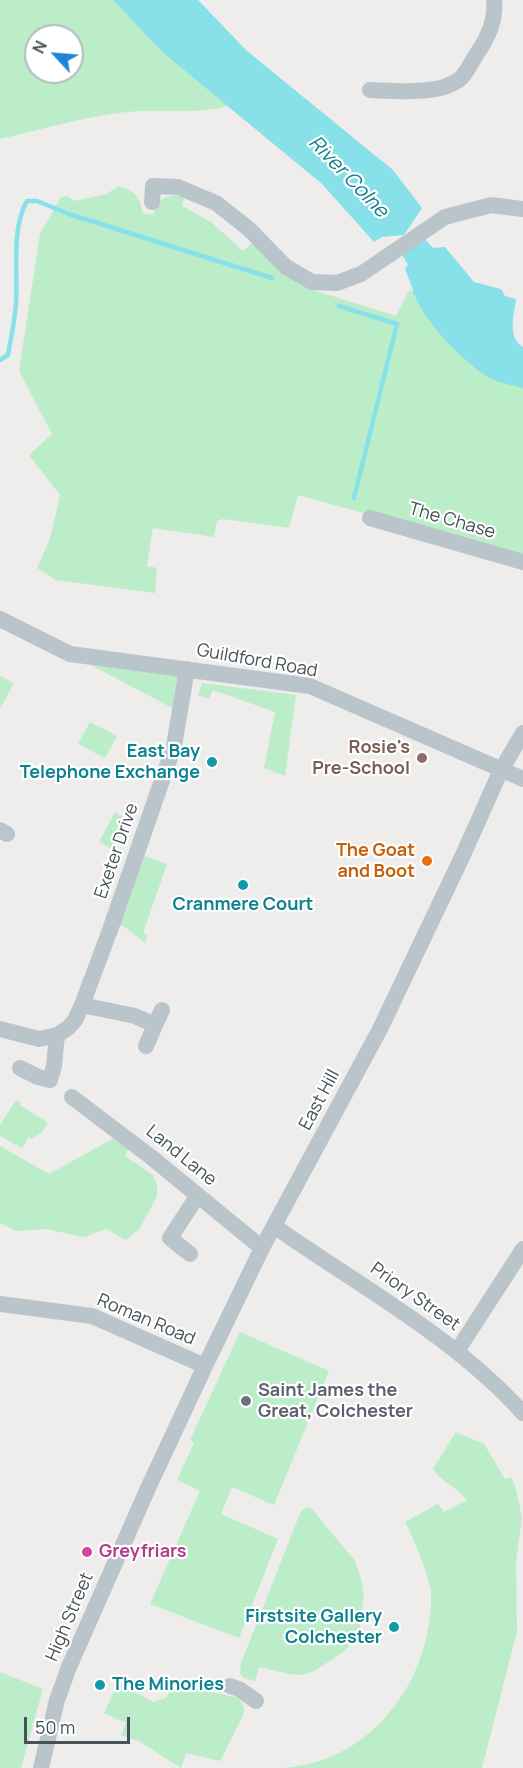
<!DOCTYPE html>
<style>
body{margin:0}
#map{position:relative;width:523px;height:1768px;overflow:hidden;background:#efecec;font-family:Manrope,sans-serif}
canvas{display:block}
.north{position:absolute;left:24px;top:24px;width:60px;height:60px;box-sizing:border-box;background:#fff;border:2px solid #b5babd;border-radius:50%;rotate:296deg;font-size:16px;font-weight:700;line-height:24px;text-align:center;color:#455259}
.north::after{content:'';display:block;margin:auto;width:21px;height:27px;background:#1d84d7;clip-path:polygon(50% 0,100% 100%,50% 72%,0 100%)}
.scale{position:absolute;left:24px;top:1717px;width:106px;height:27px;box-sizing:border-box;border:3px solid #455259;border-top:0;padding-left:8px;font-size:18px;line-height:21px;white-space:nowrap;color:#455259;-webkit-text-stroke:4px #fff;paint-order:stroke}
</style>
<div id="map">
<canvas width="523" height="1768"></canvas>
<div class="north">N</div>
<div class="scale">50 m</div>
</div>
<script>
const c = document.querySelector('canvas').getContext('2d');
c.lineJoin = 'round';
function paint(path, color) { c.fillStyle = color; c.fill(path, 'evenodd'); }
function trace(path, color, width, dash) { c.strokeStyle = color; c.lineWidth = width; c.lineCap = dash ? 'butt' : 'round'; c.setLineDash(dash || []); c.stroke(path); }
function label(font, color, halo, rows, align = 'center') {
  c.font = font + ' Manrope,sans-serif'; c.lineWidth = 4.5; c.setLineDash([]); c.textBaseline = 'middle'; c.strokeStyle = halo; c.fillStyle = color; for (const [text, x, y, turn = 0] of rows) {
    c.save(); c.translate(x, y); c.rotate((+turn || 0) * Math.PI / 180); c.textAlign = isNaN(turn) ? turn : align; if (halo) c.strokeText(text, 0, 0); c.fillText(text, 0, 0); c.restore();
  }
}
paint(new Path2D(`
 M0,0H113L161,51L228,106C194,115 160,108 127,112C84,116 41,130 0,139ZM36,36H72V72H36Z
 M118,186C133,189 142,198 142,213L153,215C160,197 166,194 185,196L182,206L211,222L243,251L252,243L313,290L396,316L410,289L415,296V295L523,387V557L298,495L289,528L223,519L217,521L214,537L153,528L147,566L157,568L155,593L56,580L37,568L50,539L60,495L29,455L52,434L19,371L40,234L61,197L68,196L74,201L107,194Z
 M70,654L187,669L180,712Z
 M0,676L14,683L0,709Z
 M202,683L296,695L285,776L264,768L275,712L213,690L209,699L198,695Z
 M90,722L117,736L105,758L78,744Z
 M115,812L125,818L114,850L99,842Z
 M137,853L167,864L143,933L148,935L145,943L125,927L112,923Z
 M16,1100L20,1102V1105L48,1123L42,1132L32,1139L29,1137L22,1148L0,1136V1125Z
 M116,1137L128,1149L125,1156L153,1175L157,1184V1196L140,1228L126,1240L106,1229L84,1237L46,1229L16,1231L0,1223V1146L49,1174Z
 M240,1332L329,1371L274,1505L232,1487L221,1514L278,1539L239,1638L150,1604L200,1491L177,1480L194,1443L190,1440Z
 M456,1432L484,1444L505,1479L511,1477L516,1488L522,1518L516,1562L517,1631L482,1768H281C370,1764 432,1681 431,1595C431,1580 413,1536 405,1522L438,1504L444,1512L467,1500C457,1487 441,1482 433,1469Z
 M306,1507L311,1508L355,1561L361,1579L364,1597L359,1631L345,1651L314,1671L301,1675L289,1674L259,1667L255,1681L242,1677L240,1673L241,1663L301,1511Z
 M0,1672L43,1689L21,1768H0Z
 M175,1681L190,1688L235,1697C243,1701 244,1705 244,1713L220,1761L186,1753L181,1768L140,1742L121,1735L126,1723L104,1713L118,1683L153,1702L166,1698Z`), '#baedc8');
paint(new Path2D(`
 M113,0H198L247,51L393,170L422,208L404,235L382,237L374,242L322,184L161,51Z
 M423,237L433,248L445,247L474,282L501,289L505,296L516,299C514,315 507,337 523,347V388C513,385 500,383 491,379C466,365 424,322 415,295H413V290L405,269L408,265L401,253Z`), '#88e0e9');
trace(new Path2D(`
 M339,306L397,324L354,498
 M0,360L8,355C11,338 15,320 16,303C18,272 11,228 27,201H37L69,214L272,278`), '#88e0e9', 4.5);
trace(new Path2D(`
 M370,90C395,91 443,96 462,77C469,69 474,57 480,49C489,35 496,17 494,0
 M152,202L153,186L178,187L216,203L249,229L286,267L312,282L337,283L361,274L445,217L491,205L523,209
 M370,518L523,562
 M0,619L70,654L310,686L523,779
 M0,830L7,834
 M82,1005L135,1016L155,1025L162,1010
 M0,1029L39,1039L57,1035L68,1028L75,1020L82,1005L110,930L174,746L187,669
 M146,1046L155,1025
 M20,1068L38,1077L50,1080L54,1066L57,1035
 M72,1097L151,1157L262,1248
 M274,1226C359,1286 452,1335 523,1413
 M190,1254L170,1238L198,1195
 M0,1304L92,1316L205,1366
 M457,1351L523,1249
 M230,1686L239,1689L256,1701
 M41,1768L57,1700L69,1667L149,1486L205,1366L262,1248L380,1029L463,855L501,770L523,733`), '#bac5cb', 16);
for (const [x, y, r, color] of [
 [422,758,6,"#8d6e63"],
 [212,762,6,"#0f9aa8"],
 [427,861,6,"#e8710a"],
 [243,885,6,"#0f9aa8"],
 [246,1401,6,"#6b7280"],
 [87,1552,6,"#d1479c"],
 [394,1627,6,"#0f9aa8"],
 [100,1685,6,"#0f9aa8"]
]) { const dot = new Path2D(); dot.arc(x, y, r, 0, 2 * Math.PI); c.fillStyle = color; c.fill(dot); trace(dot, '#fff', 2); }
label('18px', '#455259', '#fff', [
 ["The Chase",452,521,16],
 ["Guildford Road",257,661,10],
 ["Exeter Drive",117,851,-71],
 ["East Hill",320,1100,-62],
 ["Land Lane",181,1156,39],
 ["Priory Street",415,1297,35],
 ["Roman Road",146,1320,23],
 ["High Street",70,1617,-67]
]);
label('bold 18px', '#785e54', '#fff', [
 ["Rosie's",410,748],
 ["Pre-School",410,769]
], 'right');
label('bold 18px', '#0d838f', '#fff', [
 ["East Bay",200,752],
 ["Telephone Exchange",200,773],
 ["Cranmere Court",243,905,"center"],
 ["Firstsite Gallery",382,1617],
 ["Colchester",382,1638],
 ["The Minories",112,1685,"left"]
], 'right');
label('bold 18px', '#c56008', '#fff', [
 ["The Goat",415,851],
 ["and Boot",415,872]
], 'right');
label('bold 18px', '#5b616d', '#fff', [
 ["Saint James the",258,1391],
 ["Great, Colchester",258,1412]
], 'left');
label('bold 18px', '#b23c85', '#fff', [
 ["Greyfriars",99,1552]
], 'left');
label('italic 20px', '#10808b', '#fff', [
 ["River Colne",348,177,46]
]);
</script>
